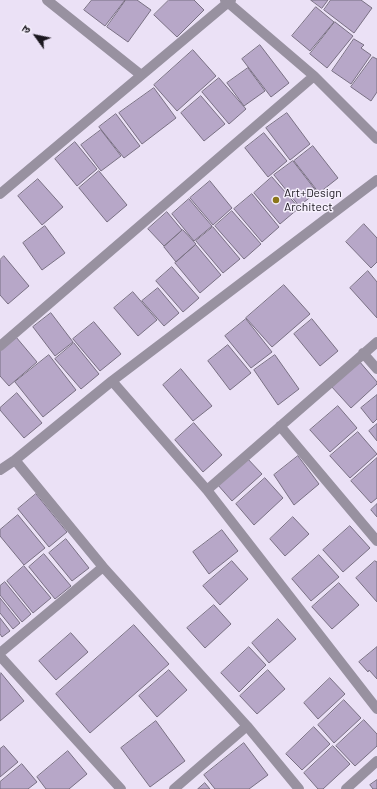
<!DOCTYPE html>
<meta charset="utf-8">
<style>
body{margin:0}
#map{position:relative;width:377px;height:789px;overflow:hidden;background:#ebe1f6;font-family:Barlow,"Noto Sans Devanagari",sans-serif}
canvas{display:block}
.north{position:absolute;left:16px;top:16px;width:40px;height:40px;-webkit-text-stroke:3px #f6f0fd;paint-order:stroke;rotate:303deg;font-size:11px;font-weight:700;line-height:16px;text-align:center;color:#1b171f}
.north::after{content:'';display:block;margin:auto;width:14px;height:18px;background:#1b171f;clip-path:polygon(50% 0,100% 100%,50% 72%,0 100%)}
</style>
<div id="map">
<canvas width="377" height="789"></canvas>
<div class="north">उ</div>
</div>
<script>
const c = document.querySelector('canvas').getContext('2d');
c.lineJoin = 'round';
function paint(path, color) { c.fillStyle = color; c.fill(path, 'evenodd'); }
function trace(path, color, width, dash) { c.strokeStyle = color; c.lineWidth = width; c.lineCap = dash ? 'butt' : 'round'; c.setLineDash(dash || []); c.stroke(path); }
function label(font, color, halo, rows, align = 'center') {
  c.font = font + ' Barlow,sans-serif'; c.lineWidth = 3; c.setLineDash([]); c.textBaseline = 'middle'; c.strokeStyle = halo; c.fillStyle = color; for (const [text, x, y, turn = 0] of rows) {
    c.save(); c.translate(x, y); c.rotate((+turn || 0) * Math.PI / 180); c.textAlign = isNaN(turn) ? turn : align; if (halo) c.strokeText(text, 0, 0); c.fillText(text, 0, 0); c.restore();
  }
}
const building = new Path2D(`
 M92,0H125L105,26L84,10Z
 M126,0H137L151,10L128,42L107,27Z
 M169,0H194L204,10L177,37L154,15Z
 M311,0H328L322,8Z
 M331,0H361L372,8L354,33L324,10Z
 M316,7L334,22L310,51L292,36Z
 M335,22L353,36L327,68L310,54Z
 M354,39L364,45L361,48L371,55L351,84L332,71Z
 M260,45L289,83L271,97L242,59Z
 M193,50L216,76L177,111L154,85Z
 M373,57L377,59V92L371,101L351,87Z
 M248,68L265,91L244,106L227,83Z
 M219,78L246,109L229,124L202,92Z
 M154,88L176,118L142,144L119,113Z
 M201,96L225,124L204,141L181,113Z
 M287,113L310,144L290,160L266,128Z
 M116,114L140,146L124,158L99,127Z
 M101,130L121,156L101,171L81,145Z
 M264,133L287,161L268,177L245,148Z
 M75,142L97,169L77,186L55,159Z
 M313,146L338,178L319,193L294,161Z
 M293,161L317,192L299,206L274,175Z
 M99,171L127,205L107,222L79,188Z
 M272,177L299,208L280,224L254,193Z
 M38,179L63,207L42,225L18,196Z
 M210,181L232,208L213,225L190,198Z
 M252,194L279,227L262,242L234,209Z
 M189,199L212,226L194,241L172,214Z
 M232,211L261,244L244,259L215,226Z
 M167,212L182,230L164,246L148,229Z
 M364,224L377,238V262L371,268L346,242Z
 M45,226L65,253L42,270L23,243Z
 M213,227L240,259L223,273L196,241Z
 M183,230L196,244L176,262L164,247Z
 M196,245L221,275L200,293L175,263Z
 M4,256L29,286L8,304L0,295V260Z
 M172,267L199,298L183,312L156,281Z
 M368,271L377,282V318L350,288Z
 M284,285L310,314L272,347L246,318Z
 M158,288L179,313L164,326L142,301Z
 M133,292L157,320L138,336L114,308Z
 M51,313L73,342L55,356L33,327Z
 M246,319L272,352L251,368L225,336Z
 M312,319L338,351L320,366L294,334Z
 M94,322L121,354L100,371L73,339Z
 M16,337L37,362L9,386L0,376V350Z
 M74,343L99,374L81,389L55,359Z
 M228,345L251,373L230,390L208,361Z
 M49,355L76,390L43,417L15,382Z
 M275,355L299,389L278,405L254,370Z
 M359,361L377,382V384L351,408L331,386Z
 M181,369L212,406L193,421L163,385Z
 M17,393L42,423L24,438L0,410V408Z
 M377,395V419L373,423L361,408Z
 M338,406L357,428L330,452L310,430Z
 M194,423L222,455L203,472L175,440Z
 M377,424V441L369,431Z
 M358,432L377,454L350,478L330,456Z
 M298,456L319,484L294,505L274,475Z
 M246,457L262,474L232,501L217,484Z
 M377,458V498L371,503L351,481Z
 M265,478L283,498L254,525L236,504Z
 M36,494L67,532L49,547L18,509Z
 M377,504V517L371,510Z
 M18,515L45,548L24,565L0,536V530Z
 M293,517L309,534L285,556L270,539Z
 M350,526L370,548L343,572L323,550Z
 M222,530L238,551L209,574L193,552Z
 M66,539L89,568L72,581L49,553Z
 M44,554L71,586L55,599L29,567Z
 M319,555L339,577L311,601L292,579Z
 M232,561L248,579L220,605L203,586Z
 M375,561L377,562V602L356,578Z
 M24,566L51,598L33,613L7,581Z
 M5,582L31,614L22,622L0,595V586Z
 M339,583L359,605L332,629L312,607Z
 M0,598L20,623L13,629L0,613Z
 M214,605L231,624L205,648L187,628Z
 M0,618L10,631L2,637L0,634Z
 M278,619L296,639L269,663L252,643Z
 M134,625L169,664L90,733L56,694Z
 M71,633L88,652L56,680L39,661Z
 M249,647L266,665L239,692L221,673Z
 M377,647V679L369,670L368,672L359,662Z
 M169,670L187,690L157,717L139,696Z
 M268,670L285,689L257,714L240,696Z
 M1,673L24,701L0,721V674Z
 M330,678L345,694L318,719L304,703Z
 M344,700L361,718L334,743L318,725Z
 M364,720L377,734V746L355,766L336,746Z
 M156,721L185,761L150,787L121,748Z
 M314,727L330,744L302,770L286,754Z
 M244,743L268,775L249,789H215L204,775Z
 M4,746L18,762L0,777V749Z
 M333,746L350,764L323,789H318L304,773Z
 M68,751L87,774L69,789H46L37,777Z
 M22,764L37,782L28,789H0V782Z
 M377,780V789H373L370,785Z
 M205,783L210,789H198Z`);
paint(building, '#b7a7c8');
trace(building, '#797083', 1);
trace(new Path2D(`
 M47,0L141,75
 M225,0L314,76
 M0,194L231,0
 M0,346L314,76L377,139
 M363,353L377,369
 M112,381L207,490L377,709
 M280,426L377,541
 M15,460L103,567L247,726L299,789
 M0,470L15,460L112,381L377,180
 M207,490L377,342
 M0,653L103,567
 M0,656L121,789
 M174,789L247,726
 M346,789L377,761`), '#9891a0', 10);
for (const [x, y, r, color] of [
 [276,200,4,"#8b761a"]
]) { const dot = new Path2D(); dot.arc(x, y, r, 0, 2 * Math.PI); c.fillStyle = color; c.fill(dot); trace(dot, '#f6f0fd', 1.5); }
label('12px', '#1b171f', '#f6f0fd', [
 ["Art+Design",284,193],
 ["Architect",284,207]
], 'left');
</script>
